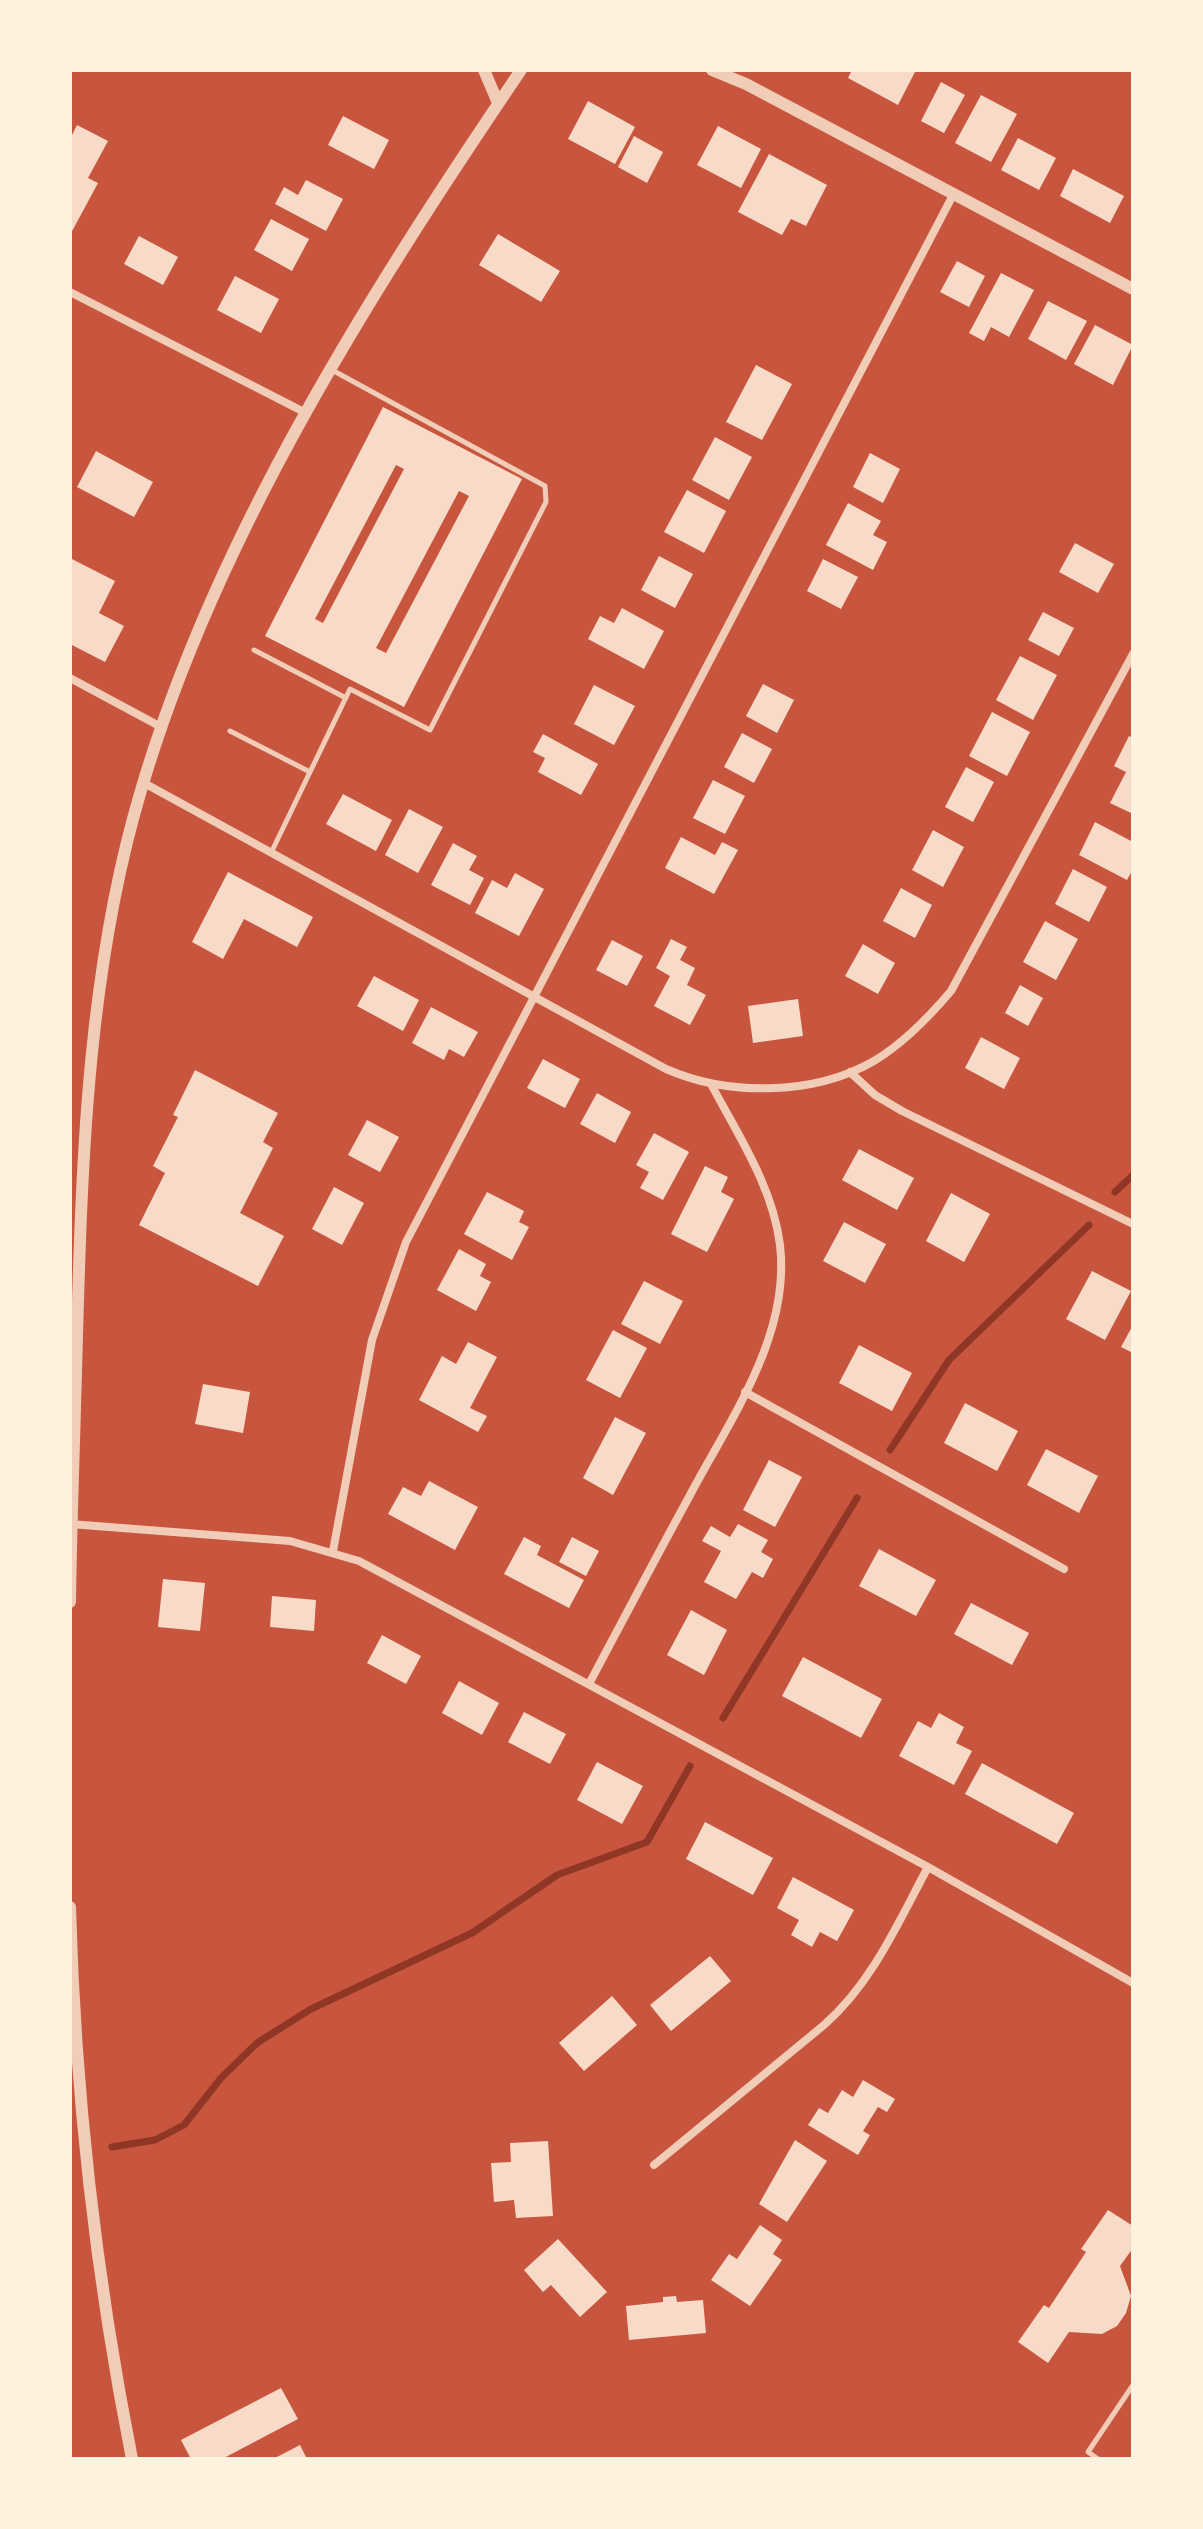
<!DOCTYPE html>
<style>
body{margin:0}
#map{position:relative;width:1203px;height:2529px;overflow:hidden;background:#c8553d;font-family:Poppins,sans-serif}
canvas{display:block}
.frame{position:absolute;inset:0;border:72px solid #fff3e0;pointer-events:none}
</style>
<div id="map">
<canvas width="1203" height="2529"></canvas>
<div class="frame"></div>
</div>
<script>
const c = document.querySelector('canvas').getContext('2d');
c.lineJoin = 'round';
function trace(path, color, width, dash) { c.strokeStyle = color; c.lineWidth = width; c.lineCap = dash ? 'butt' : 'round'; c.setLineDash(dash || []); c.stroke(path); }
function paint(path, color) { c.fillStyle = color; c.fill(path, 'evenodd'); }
trace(new Path2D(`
 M1115,1192L1133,1175
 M890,1450L949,1360L1089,1225
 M723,1718L857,1498
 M112,2147L155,2140L184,2125L221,2078L257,2043L311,2009L472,1933L557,1875L647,1842L690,1766`), '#8f3625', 7);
paint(new Path2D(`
 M852,70H916L898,105L848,78Z
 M941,82L965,95L944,133L921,121Z
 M981,95L1017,114L991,162L955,143Z
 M588,101L635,127L615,164L568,139Z
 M343,116L389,140L374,169L328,145Z
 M77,125L108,141L88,178L98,183L70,235V139Z
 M718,126L761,149L741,188L697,165Z
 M634,136L663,152L647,183L618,167Z
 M1018,138L1056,158L1039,190L1001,170Z
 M769,154L827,185L806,226L791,219L782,235L738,212Z
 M1073,169L1124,196L1110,223L1060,196Z
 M306,180L343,199L326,231L275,204L284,187L298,195Z
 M271,219L309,239L292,271L254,250Z
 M498,234L560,271L541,302L479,265Z
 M139,236L178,257L163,285L124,264Z
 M957,261L985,276L969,307L940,292Z
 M1001,273L1034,290L1009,337L991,327L984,341L969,333Z
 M235,276L279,299L261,333L217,310Z
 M1048,301L1087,321L1066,360L1028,339Z
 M1095,325L1133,345L1113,385L1074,364Z
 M756,365L792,384L762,440L726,422Z
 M383,407L522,479L404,707L265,636ZM396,465L404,469L323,623L315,619ZM459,491L469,496L386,653L376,648Z
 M715,437L752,457L729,500L692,480Z
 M96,451L153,482L134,517L77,487Z
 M870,453L900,469L883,503L853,487Z
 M687,490L726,511L704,553L664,532Z
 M848,503L881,521L873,535L887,542L873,570L826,545Z
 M1075,543L1114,564L1098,593L1059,572Z
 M659,556L693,574L675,608L641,590Z
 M70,558L115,581L99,613L124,626L105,662L70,644Z
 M823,559L858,577L841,609L807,591Z
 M622,608L664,631L644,669L588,639L600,616L614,623Z
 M1043,612L1074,628L1059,656L1028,640Z
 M1020,656L1057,675L1033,720L996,700Z
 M763,684L794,700L777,733L746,716Z
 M594,685L635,706L614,745L574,724Z
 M992,712L1030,732L1007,776L969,756Z
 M742,733L772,749L754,783L724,767Z
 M543,734L598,764L581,795L538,772L545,758L533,752Z
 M1129,736L1133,738V814L1110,803L1126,772L1114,766Z
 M966,767L994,782L973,822L945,807Z
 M713,780L745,796L725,834L693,818Z
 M343,794L392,820L376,851L326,824Z
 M409,809L443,827L418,873L385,855Z
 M1095,822L1133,842V869L1127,880L1079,855Z
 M933,830L964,847L943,887L912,870Z
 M681,837L715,855L722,842L738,850L714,894L665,868Z
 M453,843L477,856L469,870L484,878L470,905L431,885Z
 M1073,869L1107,887L1089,922L1055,904Z
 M228,872L313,917L297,947L244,919L223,959L192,942Z
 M515,873L544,889L519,936L475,913L492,880L507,888Z
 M901,888L932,905L915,938L883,921Z
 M1045,921L1078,939L1056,980L1023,962Z
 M671,939L687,947L680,960L695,968L687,985L706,995L690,1025L654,1006L670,976L656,968Z
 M612,940L643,956L627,986L596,970Z
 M863,944L895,963L878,994L845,976Z
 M374,976L419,1000L403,1031L357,1006Z
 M1020,985L1043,998L1028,1026L1005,1013Z
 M798,999L803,1036L753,1043L748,1006Z
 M431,1007L478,1032L464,1057L449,1049L444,1060L412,1043Z
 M981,1037L1020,1058L1004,1089L965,1068Z
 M543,1059L580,1079L565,1108L527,1088Z
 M195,1070L278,1113L263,1142L273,1148L240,1213L284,1236L258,1286L139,1225L165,1173L153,1166L178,1117L173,1115Z
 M597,1093L631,1112L615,1143L580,1124Z
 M367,1120L399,1137L380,1172L348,1155Z
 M654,1133L689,1152L663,1200L640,1188L649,1172L636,1165Z
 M859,1149L914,1178L897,1210L842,1180Z
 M705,1166L728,1177L721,1192L734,1199L707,1252L671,1234Z
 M334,1187L364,1203L342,1245L312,1229Z
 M487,1192L524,1211L519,1222L529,1227L512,1260L464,1234Z
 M951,1193L990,1214L964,1262L926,1241Z
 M844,1222L886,1244L865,1283L823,1261Z
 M459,1249L486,1264L480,1276L491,1282L476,1311L437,1290Z
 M1092,1271L1131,1291L1105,1340L1066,1319Z
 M644,1281L683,1301L660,1344L621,1324Z
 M1133,1325V1353L1121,1347Z
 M613,1330L647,1348L620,1398L586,1380Z
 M468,1342L497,1357L470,1408L487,1416L478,1432L419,1400L442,1356L456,1364Z
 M859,1345L912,1373L892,1411L839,1383Z
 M203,1384L250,1392L243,1433L195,1424Z
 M965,1403L1018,1431L997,1471L944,1443Z
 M615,1417L646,1433L613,1495L583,1478Z
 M1046,1449L1098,1476L1079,1513L1027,1485Z
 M769,1460L802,1477L775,1527L743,1510Z
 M429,1481L478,1507L455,1550L388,1514L403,1487L421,1496Z
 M738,1524L768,1540L761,1552L773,1559L763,1578L752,1572L736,1599L704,1582L721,1551L702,1541L711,1526L730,1537Z
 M524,1537L541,1546L537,1555L584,1580L569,1608L504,1574Z
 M572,1537L599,1551L586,1576L559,1562Z
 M879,1549L936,1580L916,1616L859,1586Z
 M163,1579L205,1583L200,1631L158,1627Z
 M272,1596L316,1600L314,1631L270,1627Z
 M971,1603L1029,1633L1012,1665L954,1634Z
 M691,1610L727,1630L704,1675L667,1655Z
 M382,1635L421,1656L406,1684L367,1663Z
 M803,1657L882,1699L861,1738L782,1696Z
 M459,1681L499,1703L482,1735L442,1713Z
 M524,1712L566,1734L550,1764L508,1742Z
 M939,1713L964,1727L956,1743L972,1751L954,1785L899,1756L918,1721L931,1728Z
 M597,1762L643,1786L622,1824L577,1800Z
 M982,1763L1074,1813L1057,1844L965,1794Z
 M705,1822L773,1858L753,1895L686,1859Z
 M793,1877L854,1910L837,1941L820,1932L812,1947L791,1935L799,1920L777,1908Z
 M710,1956L731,1981L671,2031L650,2005Z
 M612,1996L637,2025L584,2071L559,2043Z
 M863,2080L895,2099L887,2112L878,2107L863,2131L870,2135L858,2155L808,2125L819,2108L828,2113L842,2090L853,2097Z
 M795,2140L827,2161L787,2222L759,2204Z
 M548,2141L553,2216L516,2218L514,2200L494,2202L491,2163L511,2162L510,2143Z
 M1108,2210L1133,2226V2248L1120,2266L1131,2296L1126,2313L1117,2326L1102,2334L1069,2332L1048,2363L1018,2342L1044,2305L1049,2308L1086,2252L1081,2249Z
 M760,2225L782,2240L773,2254L782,2260L750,2306L711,2280L729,2254L737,2259Z
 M558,2239L607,2292L580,2317L551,2285L543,2292L524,2270Z
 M676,2296L677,2302L703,2300L706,2333L629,2340L626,2306L663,2302V2297Z
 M281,2388L298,2419L222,2459H191L181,2440Z
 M300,2445L307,2459H273Z`), '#f7dbc8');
trace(new Path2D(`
 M254,650L346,698
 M230,731L310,772
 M271,853L350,689L430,730L546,502L545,486L332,370
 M1098,2459L1088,2452L1133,2385`), '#f1ccb7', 5);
trace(new Path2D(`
 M70,292L306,413
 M70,678L163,728
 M144,783L666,1069C728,1096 813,1096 874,1061C904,1043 929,1017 951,991L1133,654
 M850,1072L875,1095L902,1111L1133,1224
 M745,1392L1064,1569
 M70,1524L290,1541L359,1561L928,1867L1133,1983
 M333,1551L372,1340L406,1242L953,195
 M589,1684C622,1622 655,1559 689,1497C729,1421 791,1336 780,1245C773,1187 738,1135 711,1084
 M654,2165L824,2025C872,1983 898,1923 928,1867`), '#f1ccb7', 8);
trace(new Path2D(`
 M484,70L498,103
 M712,70L746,84L1133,289
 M70,1602C71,1526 74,1449 76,1372C81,1194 84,1017 127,842C195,567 364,302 521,70
 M70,1907C75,2093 96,2277 132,2459`), '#f1ccb7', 12);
</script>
